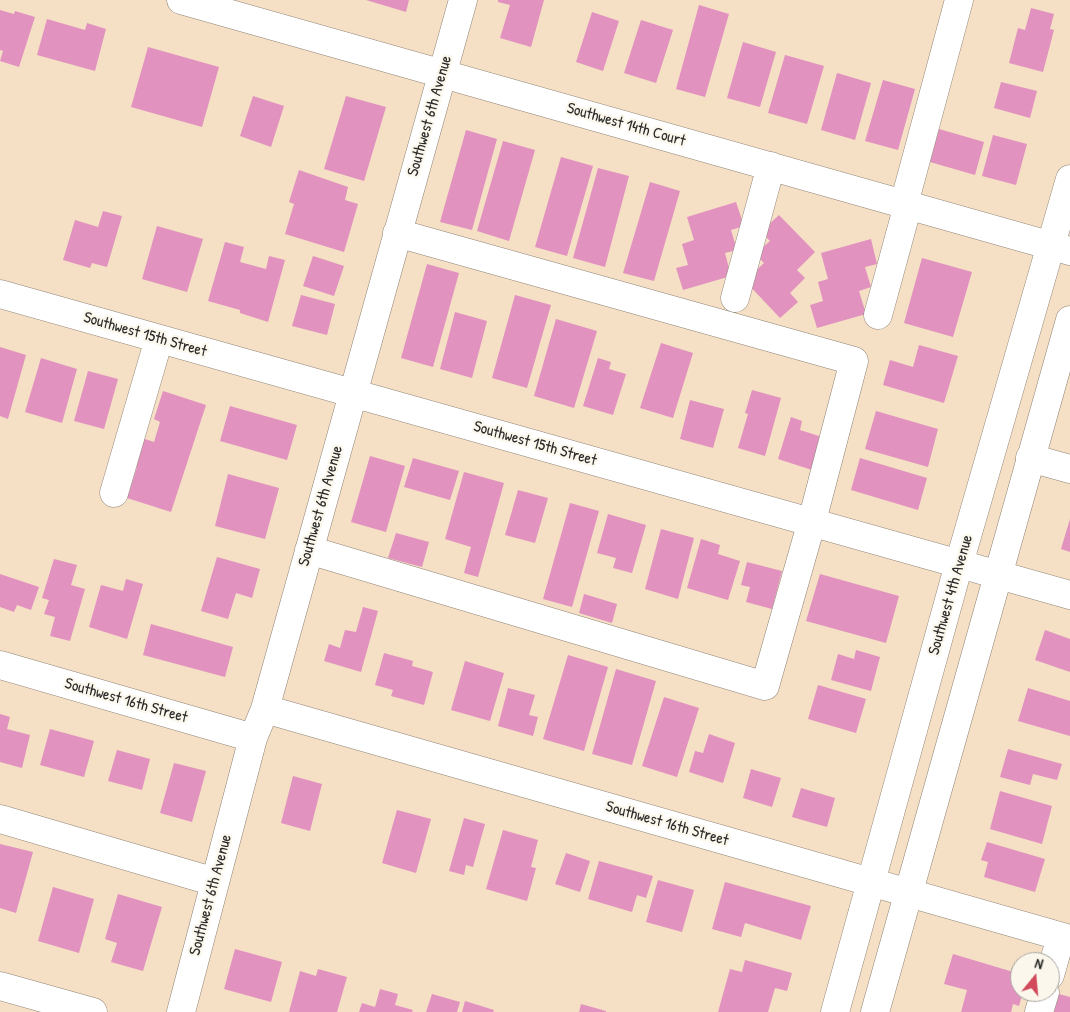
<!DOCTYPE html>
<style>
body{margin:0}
#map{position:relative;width:1070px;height:1012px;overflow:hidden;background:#f5dfc5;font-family:"Patrick Hand",sans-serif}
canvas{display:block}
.north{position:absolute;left:1010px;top:952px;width:50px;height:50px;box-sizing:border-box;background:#fbf7ec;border:1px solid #a8a59f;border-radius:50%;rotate:17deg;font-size:14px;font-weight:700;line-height:20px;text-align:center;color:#2b2b2b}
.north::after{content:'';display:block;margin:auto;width:18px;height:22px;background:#d1495b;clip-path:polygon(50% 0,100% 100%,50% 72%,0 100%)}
</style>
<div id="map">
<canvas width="1070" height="1012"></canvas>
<div class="north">N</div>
</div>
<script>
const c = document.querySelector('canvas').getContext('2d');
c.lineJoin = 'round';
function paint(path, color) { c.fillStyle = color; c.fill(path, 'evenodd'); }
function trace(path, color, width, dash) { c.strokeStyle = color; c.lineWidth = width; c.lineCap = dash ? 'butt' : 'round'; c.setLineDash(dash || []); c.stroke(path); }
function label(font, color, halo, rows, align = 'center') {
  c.font = font + ' "Patrick Hand",sans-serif'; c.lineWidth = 4.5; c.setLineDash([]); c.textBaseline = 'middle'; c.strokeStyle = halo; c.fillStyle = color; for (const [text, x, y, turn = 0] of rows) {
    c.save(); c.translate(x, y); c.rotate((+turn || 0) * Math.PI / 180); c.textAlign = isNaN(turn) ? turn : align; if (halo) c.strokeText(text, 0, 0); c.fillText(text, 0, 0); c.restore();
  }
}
paint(new Path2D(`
 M366,0H409L406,12Z
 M498,0H544L531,47L500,38L510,5L498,2Z
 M699,5L729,14L705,97L676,89Z
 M1031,8L1054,14L1050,29L1054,30L1043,72L1009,63L1018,28L1025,30Z
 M0,10L14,14L15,11L35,17L19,67L0,61L3,51L0,50Z
 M592,12L619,21L603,71L576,62Z
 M47,19L85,30L87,23L106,29L95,71L37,55Z
 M641,20L673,30L656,83L624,73Z
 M743,42L776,52L760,107L727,98Z
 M148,47L219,67L202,127L131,107Z
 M785,55L824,66L807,124L768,113Z
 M837,73L871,83L855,140L821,130Z
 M883,80L915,89L898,150L865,141Z
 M1001,82L1037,91L1030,118L994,108Z
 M253,96L284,106L271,147L240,136Z
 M346,96L386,107L364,181L324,169Z
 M939,129L984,142L975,175L930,162Z
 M466,130L497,139L472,230L440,222Z
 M993,135L1027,144L1016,185L982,176Z
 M503,141L535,150L509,241L477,231Z
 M561,157L593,166L567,256L535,247Z
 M598,168L629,176L605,267L573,258Z
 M299,170L348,187L345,200L358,204L344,252L285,234L294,204L289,202Z
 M650,182L680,191L654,281L623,273Z
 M736,202L744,226L731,230L737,250L725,253L731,276L683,290L676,268L688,265L682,244L694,240L687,217Z
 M103,211L122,216L107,267L92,263L90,268L63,260L75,220L98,227Z
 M779,215L815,252L797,270L805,278L790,293L798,302L780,318L745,281L764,263L755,254L770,241L761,232Z
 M157,226L203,239L187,292L142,279Z
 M871,239L877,264L865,267L871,287L859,291L866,314L817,328L810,305L823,301L818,282L828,279L821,253Z
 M225,242L244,247L240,262L266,269L269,256L285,260L268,322L240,313V310L208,301Z
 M313,256L344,266L334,296L303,286Z
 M922,258L972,272L953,337L904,323Z
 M427,264L459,273L433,367L401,358Z
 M301,295L335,304L327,335L292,326Z
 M515,295L551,305L527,388L492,378Z
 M455,312L487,321L472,378L440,369Z
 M556,319L597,331L574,408L534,396Z
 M661,343L693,353L673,418L640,408Z
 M919,345L958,356L944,403L883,385L890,360L913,367Z
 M0,347L26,355L8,419L0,416Z
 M41,358L77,369L62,423L25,412Z
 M598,358L611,362L609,369L626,374L613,415L583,406Z
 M88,371L118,379L104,429L74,421Z
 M752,390L781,398L765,456L738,448L748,414L745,413Z
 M163,391L206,405L171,512L127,498L137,467L133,465L142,438L154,442L160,422L154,419Z
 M690,400L724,409L713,448L680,439Z
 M230,406L297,425L287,460L220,441Z
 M876,411L938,429L928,467L865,449Z
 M791,417L802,421L800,430L822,437L812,470L778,459Z
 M370,456L405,466L386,532L351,522Z
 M413,458L459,471L450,500L404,487Z
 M860,458L927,478L918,510L851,490Z
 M464,472L504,483L478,577L464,573L471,547L445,539Z
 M228,474L279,488L265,539L215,526Z
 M518,490L548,498L535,543L505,535Z
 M570,503L599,511L572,607L543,599Z
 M608,514L646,525L632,573L613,568L616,558L597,553Z
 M1070,519V552L1061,549Z
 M661,529L694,538L678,599L645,589Z
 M396,533L429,542L422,567L388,558Z
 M701,539L720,545L718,554L740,561L728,600L687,588Z
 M217,557L260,569L252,598L236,593L228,619L201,611Z
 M54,559L77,565L71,585L85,589L70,641L50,636L55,617L44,614L49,600L42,598Z
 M747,562L782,571L772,609L746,602L750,587L741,585Z
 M0,574L39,587L31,610L17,605L14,612L0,607Z
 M820,574L899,596L886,643L806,621Z
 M126,579L143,584L127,639L89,627L101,585L123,591Z
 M584,594L617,604L612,623L579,613Z
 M363,607L378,611L361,672L324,661L329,644L340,648L345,630L356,632Z
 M151,624L233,647L225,677L143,655Z
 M1045,630L1070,639V672L1035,660Z
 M856,650L880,657L871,691L831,680L838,654L854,659Z
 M384,653L413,661L412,666L433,672L424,705L391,696L393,690L375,685Z
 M568,655L608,667L584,751L543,739Z
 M465,661L504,673L490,721L451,710Z
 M616,669L656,681L632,765L592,754Z
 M818,685L866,699L856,733L808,719Z
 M508,688L535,695L529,715L538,717L533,736L498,726Z
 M1028,688L1070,701V736L1018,721Z
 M664,697L699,708L677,777L642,766Z
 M0,714L10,717L7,729L30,735L22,768L0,762Z
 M50,729L94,741L84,777L40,765Z
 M709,734L735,743L723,783L689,772L695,751L703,753Z
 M1008,749L1062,764L1057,780L1033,774L1030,785L1000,777Z
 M117,750L150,759L142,790L108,781Z
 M174,763L206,771L192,822L160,813Z
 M751,769L781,778L772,807L743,798Z
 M293,776L322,784L310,831L281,823Z
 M801,788L835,798L827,827L792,817Z
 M1000,791L1052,806L1042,844L990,829Z
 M397,810L431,819L416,873L382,863Z
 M464,818L485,824L473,867L466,865L464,875L449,871Z
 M503,830L538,840L531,867L536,868L527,901L486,889Z
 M987,842L1045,859L1035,892L984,877L988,862L981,860Z
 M0,844L33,852L16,913L0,908Z
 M566,853L590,861L580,892L555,884Z
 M599,861L653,876L646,898L637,895L632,912L588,899Z
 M658,880L694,890L682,932L646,922Z
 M725,882L811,906L801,940L745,923L741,937L712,929Z
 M53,887L94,899L79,953L38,941Z
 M118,894L162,907L143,971L111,962L117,943L105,939Z
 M235,949L282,962L271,1002L224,989Z
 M953,954L1020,974V992H1023L1019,1006L1013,1004L1011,1012H961L967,990L944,984Z
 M745,960L792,973L787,991L775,988L768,1012H718L730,969L742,972Z
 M318,969L347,977L337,1012H289L300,971L316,976Z
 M380,989L398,994L395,1005L413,1010L412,1012H359L362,1003L375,1007Z
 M432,994L460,1002L457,1012H426Z
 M1059,994L1070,997V1012H1054Z
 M465,1001L494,1010L493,1012H462Z
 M581,1004L606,1011V1012H579Z`), '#e192bf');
const minor = new Path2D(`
 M181,0L1070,251
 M904,204L959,0
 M0,294L1070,595
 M735,298L771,166
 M878,315L908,205
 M1030,458L1070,469
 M114,493L159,339
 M309,550L765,686L812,521L854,361L397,233
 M0,665L253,738
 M265,709L1070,939
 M0,819L215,882
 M1050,975L1061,937
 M0,986L93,1012
 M181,1012L253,738L265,709L463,0
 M1039,1012L1045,992`);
const major = new Path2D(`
 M835,1012L959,564L1070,179
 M875,1012L1070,320`);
trace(minor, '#908578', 29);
trace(major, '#908578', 29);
trace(minor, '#fff', 28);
trace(major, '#fff', 28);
label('16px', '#2b2b2b', '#fbf7ec', [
 ["Southwest 6th Avenue",430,116,-74],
 ["Southwest 14th Court",626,125,16],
 ["Southwest 15th Street",145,335,16],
 ["Southwest 15th Street",535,444,16],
 ["Southwest 6th Avenue",321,506,-74],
 ["Southwest 4th Avenue",951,595,-74],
 ["Southwest 16th Street",126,701,16],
 ["Southwest 16th Street",667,824,16],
 ["Southwest 6th Avenue",211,895,-75]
]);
</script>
